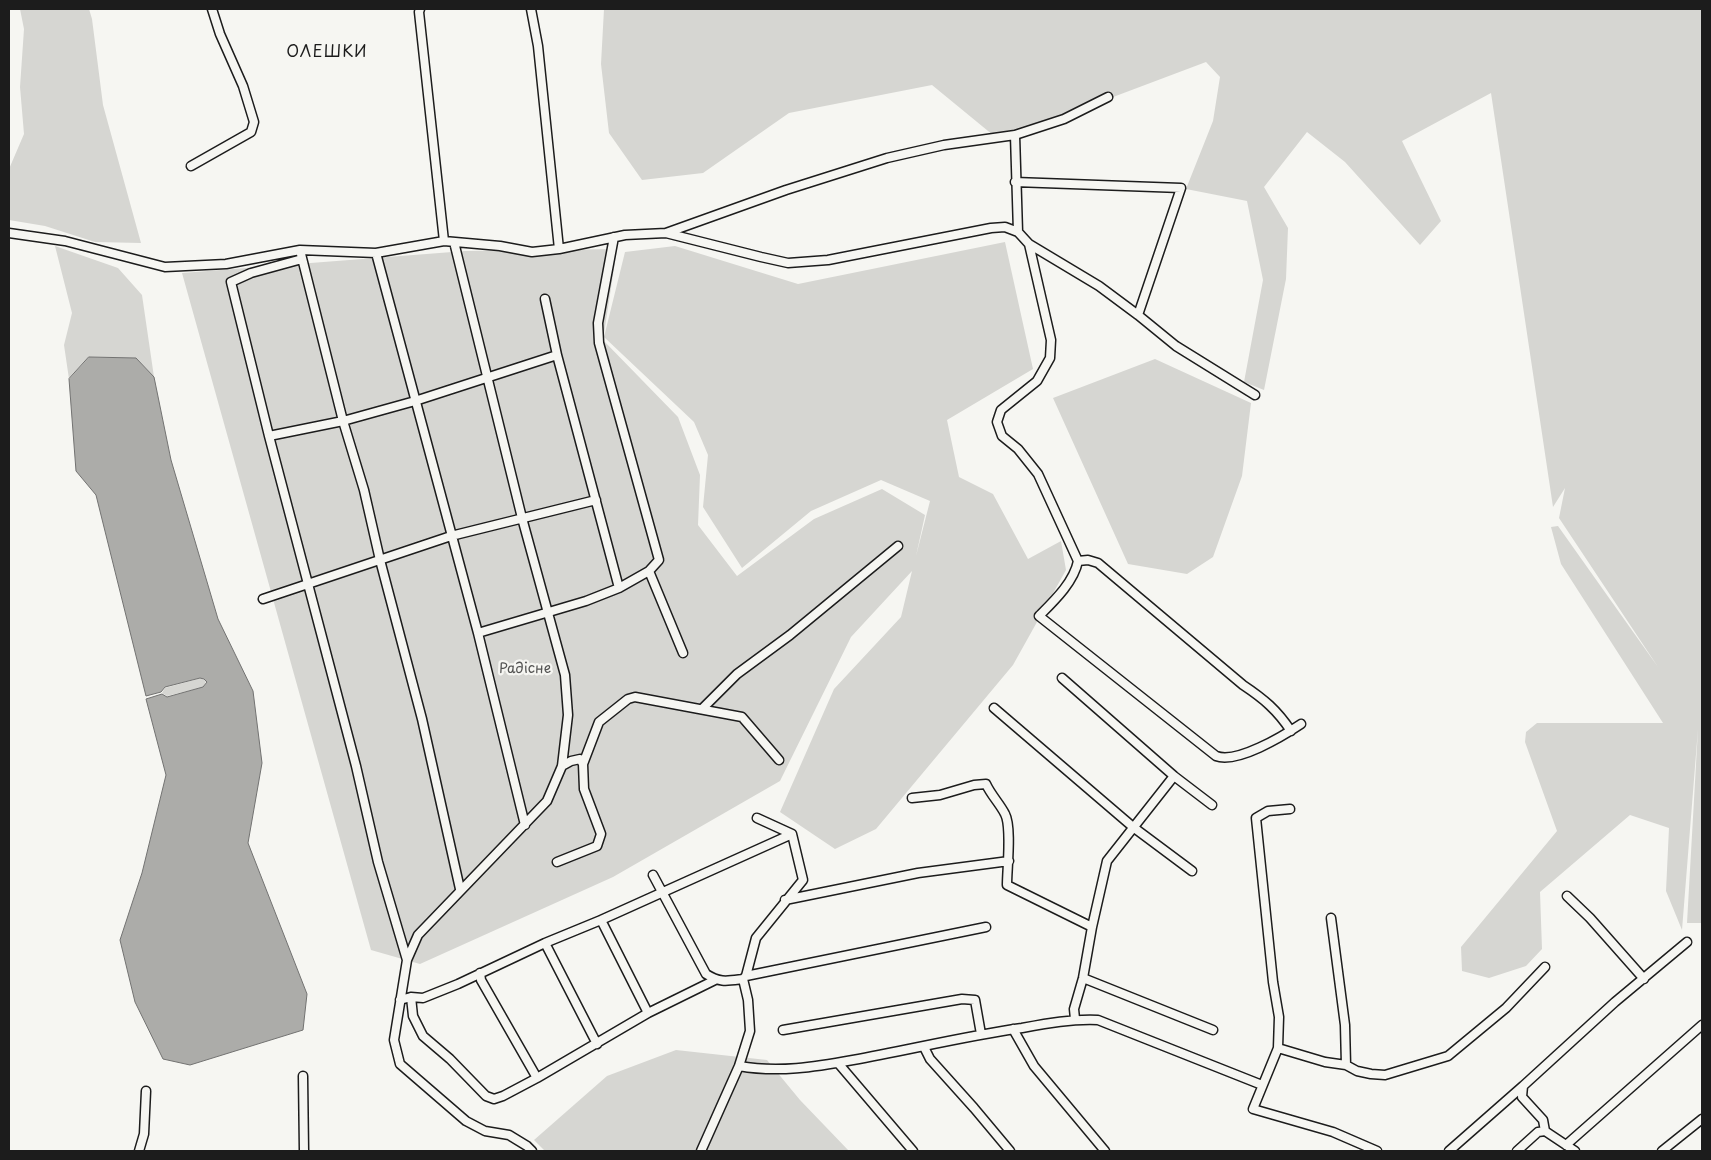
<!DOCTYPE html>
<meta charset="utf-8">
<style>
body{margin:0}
#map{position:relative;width:1711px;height:1160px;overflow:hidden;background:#f6f6f2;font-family:"Playpen Sans",sans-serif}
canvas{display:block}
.frame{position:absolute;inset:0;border:10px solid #1c1c1c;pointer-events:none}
</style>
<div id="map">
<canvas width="1711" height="1160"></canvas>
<div class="frame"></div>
</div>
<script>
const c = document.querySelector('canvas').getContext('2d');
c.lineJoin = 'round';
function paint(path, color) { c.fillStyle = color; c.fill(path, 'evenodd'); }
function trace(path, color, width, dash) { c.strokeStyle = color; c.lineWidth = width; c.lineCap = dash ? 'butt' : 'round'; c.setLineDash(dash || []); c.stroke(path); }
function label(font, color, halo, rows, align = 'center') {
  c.font = font + ' "Playpen Sans",sans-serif'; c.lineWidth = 4.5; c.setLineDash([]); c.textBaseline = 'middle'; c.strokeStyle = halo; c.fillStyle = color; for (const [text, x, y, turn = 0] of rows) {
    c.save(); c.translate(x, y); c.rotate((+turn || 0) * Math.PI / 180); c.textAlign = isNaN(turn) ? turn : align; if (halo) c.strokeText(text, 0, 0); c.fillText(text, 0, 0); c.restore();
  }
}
paint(new Path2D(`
 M20,9H89L92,19L103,105L141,243L95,242L45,226L9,220V169L24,134L20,87L24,29Z
 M604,9H1702V923H1687L1698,729L1682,930L1666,891L1669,828L1630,815L1540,892L1542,949L1526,966L1489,978L1462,971L1461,947L1557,831L1525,742L1526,732L1537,723H1663L1561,564L1551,527L1558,526L1658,667L1559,518L1565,488L1553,507L1491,93L1402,141L1441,221L1420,245L1345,162L1307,132L1264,187L1288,228L1286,279L1264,390L1244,382L1263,280L1247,201L1186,189L1213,121L1220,77L1206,62L999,140L932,85L789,113L703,173L642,180L609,133L601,64Z
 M1005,242L1033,369L947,420L959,477L993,494L1028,559L1061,541L1066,570L1013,665L876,829L835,849L780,812L834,689L901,617L912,571L851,637L780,781L613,877L420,964L371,950L182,273L465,251L617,249L603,340L678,417L700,475L698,525L737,576L814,519L882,489L925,515L916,556L930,501L881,480L811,511L742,568L703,507L708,455L694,422L604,337L625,252L675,246L798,284Z
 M55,246L118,268L142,295L154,377L136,358L89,357L69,379L64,345L72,313Z
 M1155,359L1251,403L1242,476L1213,557L1187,574L1128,564L1053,398Z
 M201,678L206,681L204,687L167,696L162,693L165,688Z
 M676,1050L767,1060L800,1100L849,1151H545L534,1140L607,1076Z`), '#d6d6d2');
const water = new Path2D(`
 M89,357L136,358L154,377L171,460L218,619L253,691L262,763L248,843L307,994L303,1030L190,1065L163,1059L135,1002L120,940L142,873L166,775L146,699L162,694L167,697L203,687L207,682L204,679L200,678L165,687L161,692L146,696L96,495L76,471L69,379Z`);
paint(water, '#acaca9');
trace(water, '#727271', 1);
const minor = new Path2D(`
 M420,9L419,12L444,241
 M531,9L538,46L559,249
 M1015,135L1018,232
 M191,166L251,132L254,122L243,86L220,34L212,9
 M1015,182L1181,188L1138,315
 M9,233L65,241L165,267L226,264L300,250L376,253L444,241L500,246L532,252L559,249L625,235L666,233L786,190L887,158L944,145L1015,135L1064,119L1108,97
 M666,233L761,257L788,263L828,260L991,228L1005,227L1018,232L1029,244L1099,286L1138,315L1176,346L1255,395
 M614,237L598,323L599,343L659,560L649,571L683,653
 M454,242L522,518L565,675L568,715L562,766L547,801L418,935L407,960L394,1040L400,1064L466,1121L485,1131L509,1135L527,1146L532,1151
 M1029,244L1051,340L1050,358L1037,381L1001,410L997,422L1002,436L1018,449L1038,474L1078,561C1074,582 1054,601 1039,616L1216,756C1237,764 1283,736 1301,724
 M376,253L478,633L525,825
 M301,254L343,421L364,490L380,560L422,719L460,889
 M302,259L251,273L231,282L269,436L356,766L378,862L407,960
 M545,299L557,355L619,588
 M269,436L343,421L415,401L557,355
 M1078,561L1088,560L1098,563L1243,685C1264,699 1277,710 1291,731
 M263,599L451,536L596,500
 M478,633L586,601L619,588L649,571
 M1062,678L1174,776L1212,805
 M994,708L1133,827L1192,871
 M702,709L737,674L790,635L898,546
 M583,764L599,722L628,699L635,697L742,717L779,760
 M912,798L940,795L974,785L986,784C991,795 1000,804 1005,814C1012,827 1007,869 1007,885L1092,927
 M1290,809L1268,811L1256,818L1273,982L1279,1017L1278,1048L1253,1109L1333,1132L1377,1151
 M557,862L597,846L601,834L584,789L583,764L580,759L571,761L562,766
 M653,875L706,974C720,983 727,981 743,979
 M1567,896L1590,918L1644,979
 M785,900L918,873L1009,861
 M1331,918L1345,1025L1346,1065
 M601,920L648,1013
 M545,943L597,1044
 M480,973L481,980L537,1078
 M746,976L986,927
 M1083,978L1213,1030
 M411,997L413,1016L423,1036L450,1059L486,1096L494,1099L503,1096L537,1078L648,1013L715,980
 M400,1000L411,997L423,998L458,984L545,943L601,920L792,834
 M1075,1019L1074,1009L1083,978L1092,927L1107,861L1174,776
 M1013,1029L1034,1066L1105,1151
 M783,1030L962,999L975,1000L981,1034
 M924,1047L930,1059L974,1108L1010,1151
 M1278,1048L1325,1062L1346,1065L1357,1071L1371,1074L1385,1075L1448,1056L1506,1008L1545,967
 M838,1063L913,1151
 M739,1066C778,1073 815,1067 853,1060C909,1050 965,1036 1022,1028C1049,1023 1071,1019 1098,1020L1262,1085
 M303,1076L304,1151
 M1545,1131L1543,1120L1522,1097L1523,1086L1615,1002L1687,942
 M1566,1145L1702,1025
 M139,1151L144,1134L146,1091
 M701,1151L739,1066L750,1031L748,1000L743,979L746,976L756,938L803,880L792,834L757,818
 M1449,1151L1523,1086
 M1517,1151L1538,1132L1545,1131L1575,1151
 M1662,1151L1702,1119`);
trace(minor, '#1c1c1c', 11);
trace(minor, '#f6f6f2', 8);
label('14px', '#545453', '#f6f6f2', [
 ["Радісне",525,669]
]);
c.letterSpacing = '1px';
label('16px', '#1c1c1c', '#f6f6f2', [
 ["ОЛЕШКИ",327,53]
]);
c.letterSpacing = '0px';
</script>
